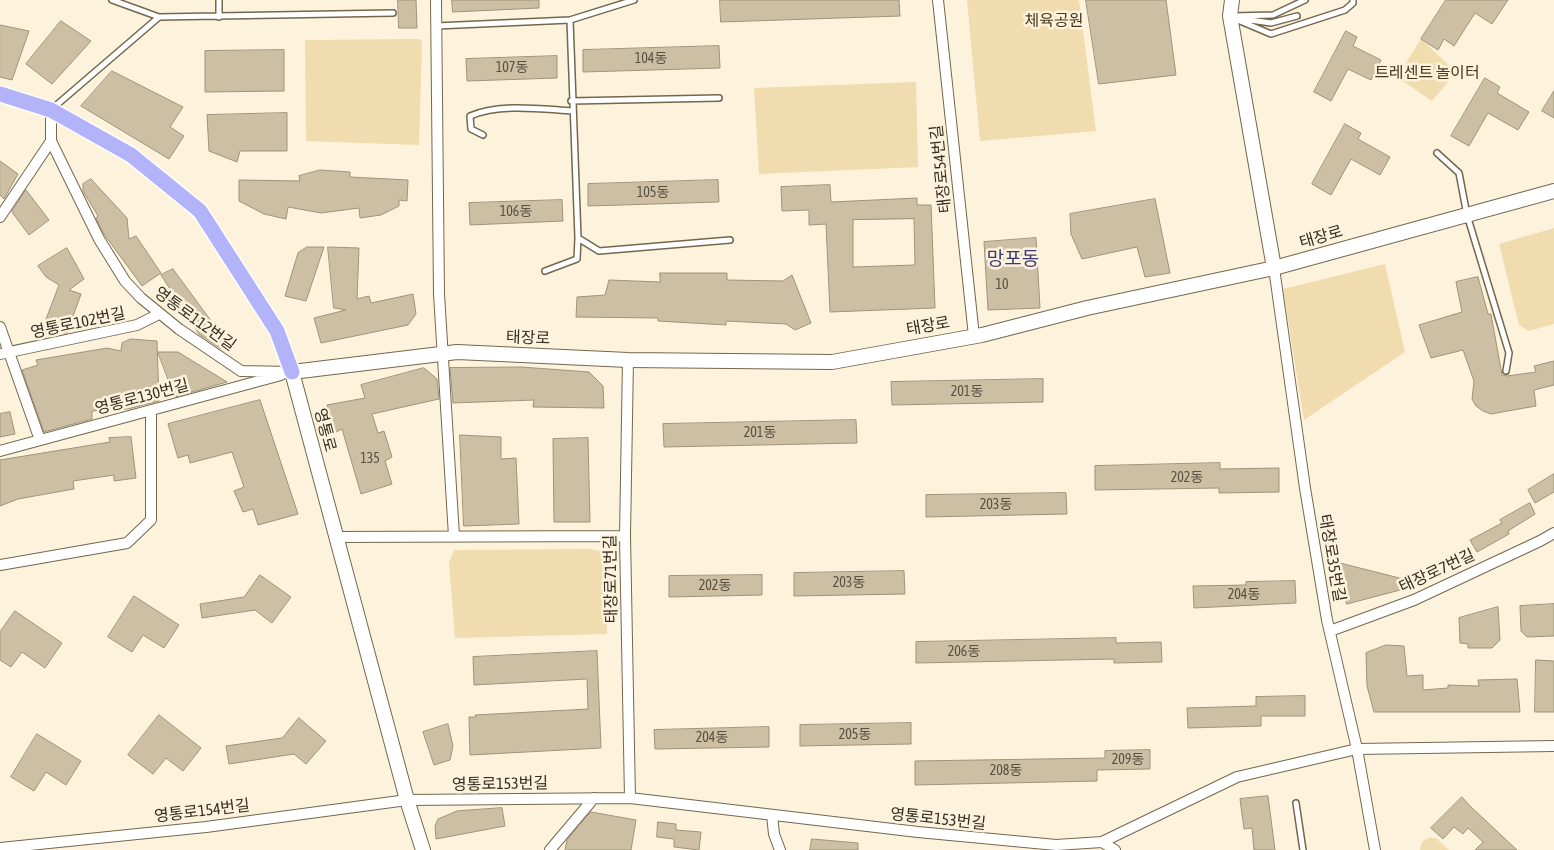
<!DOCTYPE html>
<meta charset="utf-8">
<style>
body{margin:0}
canvas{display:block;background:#fdf2dc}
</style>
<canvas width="1554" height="850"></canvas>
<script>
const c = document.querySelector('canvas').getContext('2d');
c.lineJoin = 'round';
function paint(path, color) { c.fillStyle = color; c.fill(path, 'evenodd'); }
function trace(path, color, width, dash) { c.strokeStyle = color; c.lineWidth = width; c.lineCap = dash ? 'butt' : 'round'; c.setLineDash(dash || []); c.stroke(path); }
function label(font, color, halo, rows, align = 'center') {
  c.font = font + ' "Asap Condensed","Noto Sans KR",sans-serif'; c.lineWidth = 5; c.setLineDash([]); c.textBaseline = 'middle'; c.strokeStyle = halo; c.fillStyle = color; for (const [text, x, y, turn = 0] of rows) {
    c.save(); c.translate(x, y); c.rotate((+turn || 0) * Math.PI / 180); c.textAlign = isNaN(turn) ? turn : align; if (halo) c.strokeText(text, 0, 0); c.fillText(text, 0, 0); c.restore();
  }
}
paint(new Path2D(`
 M967,0H1079L1096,131L980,141Z
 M420,39L422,42L419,145L306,141L305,40Z
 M1421,39L1456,72L1432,101L1397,77Z
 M916,82L918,167L759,174L754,88Z
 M1554,228V324L1529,331L1519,325L1499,244Z
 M1385,264L1405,352L1304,420L1283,289Z
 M591,549L607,553V634L455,638L449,563L454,550Z
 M1430,837L1437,839L1449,850H1420L1422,842Z`), '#f0dcaf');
const building = new Path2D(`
 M398,0H416L417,28H399Z
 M452,0H539V8L453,12Z
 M720,0H899L900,16L721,22Z
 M1086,0H1166L1176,75L1099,84Z
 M1446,0H1508L1492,24L1475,13L1454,46L1444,39L1438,50L1421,39Z
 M61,21L91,41L52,84L26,64Z
 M0,25L29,31L12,80L0,77Z
 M1346,31L1357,37L1353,46L1381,60L1371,80L1348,69L1331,101L1314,92Z
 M719,46L720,68L583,72V50Z
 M284,50V91L205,92V51Z
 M557,56V78L467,81L466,59Z
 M112,71L183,107L170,127L184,136L169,159L81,106Z
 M1485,78L1500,87L1497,93L1529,112L1518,130L1488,113L1469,146L1451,136Z
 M1554,91V118L1542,111Z
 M287,113V151H240L237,162L209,151L207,115Z
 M1345,124L1361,133L1358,139L1390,157L1380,175L1351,159L1331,195L1312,184Z
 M0,161L18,174L4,199L0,195Z
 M320,170L350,172V177L408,180L407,201L399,200V206L381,215L360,218L359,208L321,213L288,207L286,219L264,214L239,201V180L300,181L299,176Z
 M91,179L127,218L129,239L136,236L161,273L142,286L104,234L96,218L98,216L83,191V184Z
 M718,180L719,202L588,206V184Z
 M830,185L831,202L917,198V205H931L935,308L830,312L826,224L809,225V210L782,211L781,187ZM914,219L915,265L853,267V220Z
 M26,190L49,220L29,235L12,212Z
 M1155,199L1170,273L1145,277L1137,247L1082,259L1071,234L1070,214Z
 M562,200L563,221L470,225L469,203Z
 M1036,238L1040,308L988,310L984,242Z
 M307,247H324L306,301L285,296L298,253Z
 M328,247L359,248L357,299L369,296L371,303L413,294L416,314L408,325L321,343L314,318L346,310L334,308Z
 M67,248L84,279L69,290L81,294L67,333H64L43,327L59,285L46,277L38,266Z
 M173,269L228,344L221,349L199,334L161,275Z
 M660,273H727V280L783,281L792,275L811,323L795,330L786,324L726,321V325L658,321V318L576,317L577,297L605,295L609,280L660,282Z
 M1478,277L1488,314H1491L1502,375L1507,376L1536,372L1534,366L1554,361V385L1534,390L1536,406L1491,414L1483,411L1476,406L1472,399L1474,381L1463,350L1431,358L1419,325L1462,312L1456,282Z
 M131,339L157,341L159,401L128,409L92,411V419L44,432L22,370L38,365L36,360L107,348L121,351L122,343Z
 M158,352H178L227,382L175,397Z
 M521,367L589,372L603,386L604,408L533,407L534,400L453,403L450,368Z
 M424,368L437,379L439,399L372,414L378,433L384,431L392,457L385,461L392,484L361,494L342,429L334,433L327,405L365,398L361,385Z
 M1043,379V402L892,405L891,382Z
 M260,400L298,514L258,525L253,509L243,512L234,491L244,487L232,452L190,463L188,455L178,458L168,424Z
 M10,412L15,434L0,437V414Z
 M856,420L857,443L664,447L663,424Z
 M460,435L501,437V459L516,458L519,524L464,526Z
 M131,437L136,478L114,481V475L73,481L74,489L18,499L0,506V460L110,442L109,438Z
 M588,438L590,522H554L553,439Z
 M1220,463V469L1279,468V492L1219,493V488L1095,490V466Z
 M1554,474V492L1535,503L1528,490Z
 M1066,493L1067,514L926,517V495Z
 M1530,503L1535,514L1508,531L1509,534L1477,552L1470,540L1502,523L1500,520Z
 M1336,562L1423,584L1347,604Z
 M904,571L905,594L794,596V573Z
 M260,575L291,597L272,623L255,610L202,618L200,604L244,597Z
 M762,575V595L669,597V576Z
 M1295,581L1296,603L1194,608L1193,586L1246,585V582Z
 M134,596L179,625L164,648L143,635L132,652L108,637Z
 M1554,604V636L1527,637L1521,631L1520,606Z
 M1498,607L1500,640L1492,648H1468V644L1460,643L1459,618Z
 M15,611L62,643L45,668L22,652L11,667L0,660V632Z
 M1116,638V643L1161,642L1162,662L1114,663V659L916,663V642Z
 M1386,645L1404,646L1407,676L1423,675V690L1448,688V685L1479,686L1478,680L1517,679L1520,712H1374L1367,686L1366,653Z
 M597,651L601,748L470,755L469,717H476L475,715L588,709L587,679L474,685L473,657Z
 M1536,660L1554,661V712H1535Z
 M1305,696V716H1261V726L1188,728L1187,708L1256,706V697Z
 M159,715L201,748L183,771L166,758L153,774L128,755Z
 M299,718L326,741L306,764L294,754L229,764L226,746L282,738Z
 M911,723V744L800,746V725Z
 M448,724L453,746L450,760L434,765L423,732Z
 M769,727V747L655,749L654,730Z
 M37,734L81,761L66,785L46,772L34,791L11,777Z
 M1150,750V769L1097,770V781L915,785V761L1105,758V751Z
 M1268,796L1275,850H1254L1252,828L1244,829L1240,799Z
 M1462,797L1470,806L1517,850H1475L1483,842L1468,828L1463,834L1454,827L1443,839L1431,828Z
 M502,808L505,826L436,839L435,826L438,819L457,811Z
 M591,812L636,820L631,850H565L567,840Z
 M658,822L676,824V830L701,832L699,850L674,847V839L657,837Z
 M812,839L858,843V850H810Z`);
paint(building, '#ccbfa4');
trace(building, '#9f9379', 1);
const lane = new Path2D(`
 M112,0L159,17
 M219,0V17
 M1233,16L1273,15L1305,0
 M1233,18L1271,34L1345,10L1353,3V0
 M1243,19L1271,23L1297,16
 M436,26L570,20L634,0
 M571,101L719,98
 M53,108L159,17L393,13
 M483,135L471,129L470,116C500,103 540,109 572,111
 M1437,153L1459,173L1467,215L1509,353L1506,371
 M578,238L599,251L730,240
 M545,271L577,259L578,238L570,20
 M1296,803L1303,850`);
const street = new Path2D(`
 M436,0L439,294L454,536
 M938,0L974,336
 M51,141L99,239L125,281L141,298L179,329L241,371L292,372
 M0,217L51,141V110
 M1274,268L1305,488L1327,620L1357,749L1375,850
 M0,327L40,440
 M0,354L137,325L159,314
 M628,360L625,536L630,798
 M0,451L281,375
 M336,537L625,536
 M0,565L127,543L151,520V410
 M1330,631L1414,600L1540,541L1554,533
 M772,815L774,834L780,850
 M1102,842L1115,850
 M0,848L206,827L407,800L630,798L918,832L1056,845L1102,842L1237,777L1357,749L1554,746
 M550,850L594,798`);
const secondary = new Path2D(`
 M1232,0L1230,16L1274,268
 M423,850L407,800L292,372L457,352L628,360L832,362L982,335L1087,308L1274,268L1554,191`);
const primary = new Path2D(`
 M0,94L51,110L131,155L200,211L277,331L292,372`);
trace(lane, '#73674e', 8);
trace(street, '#73674e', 12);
trace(secondary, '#73674e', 16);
trace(primary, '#fff', 18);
trace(lane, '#fff', 5);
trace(street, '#fff', 10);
trace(secondary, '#fff', 14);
trace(primary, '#b3b3fa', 15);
label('14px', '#595243', null, [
 ["104동",651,59],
 ["107동",512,68],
 ["105동",653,193],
 ["106동",516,212],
 ["10",1002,285],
 ["201동",967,392],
 ["201동",760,433],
 ["135",370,459],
 ["202동",1187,478],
 ["203동",996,505],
 ["203동",849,583],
 ["202동",715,586],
 ["204동",1244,595],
 ["206동",964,652],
 ["205동",855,735],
 ["204동",712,738],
 ["209동",1128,760],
 ["208동",1006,771]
]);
label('16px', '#473a1b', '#fdf2dc', [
 ["체육공원",1054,21],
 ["트레센트 놀이터",1427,73]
]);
label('16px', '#332e23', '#fdf2dc', [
 ["태장로54번길",941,169,-96],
 ["태장로",1321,237,-16],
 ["영통로112번길",195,319,36],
 ["영통로102번길",78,323,-12],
 ["태장로",928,326,-10],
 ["태장로",528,338,2],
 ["영통로130번길",142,397,-15],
 ["영통로",325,430,75],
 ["태장로35번길",1332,558,80],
 ["태장로7번길",1437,571,-25],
 ["태장로71번길",611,579,-91],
 ["영통로153번길",500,784,-1],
 ["영통로154번길",202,811,-7],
 ["영통로153번길",938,819,6]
]);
label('19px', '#3a3a76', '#fdf2dc', [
 ["망포동",1013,259]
]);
</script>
